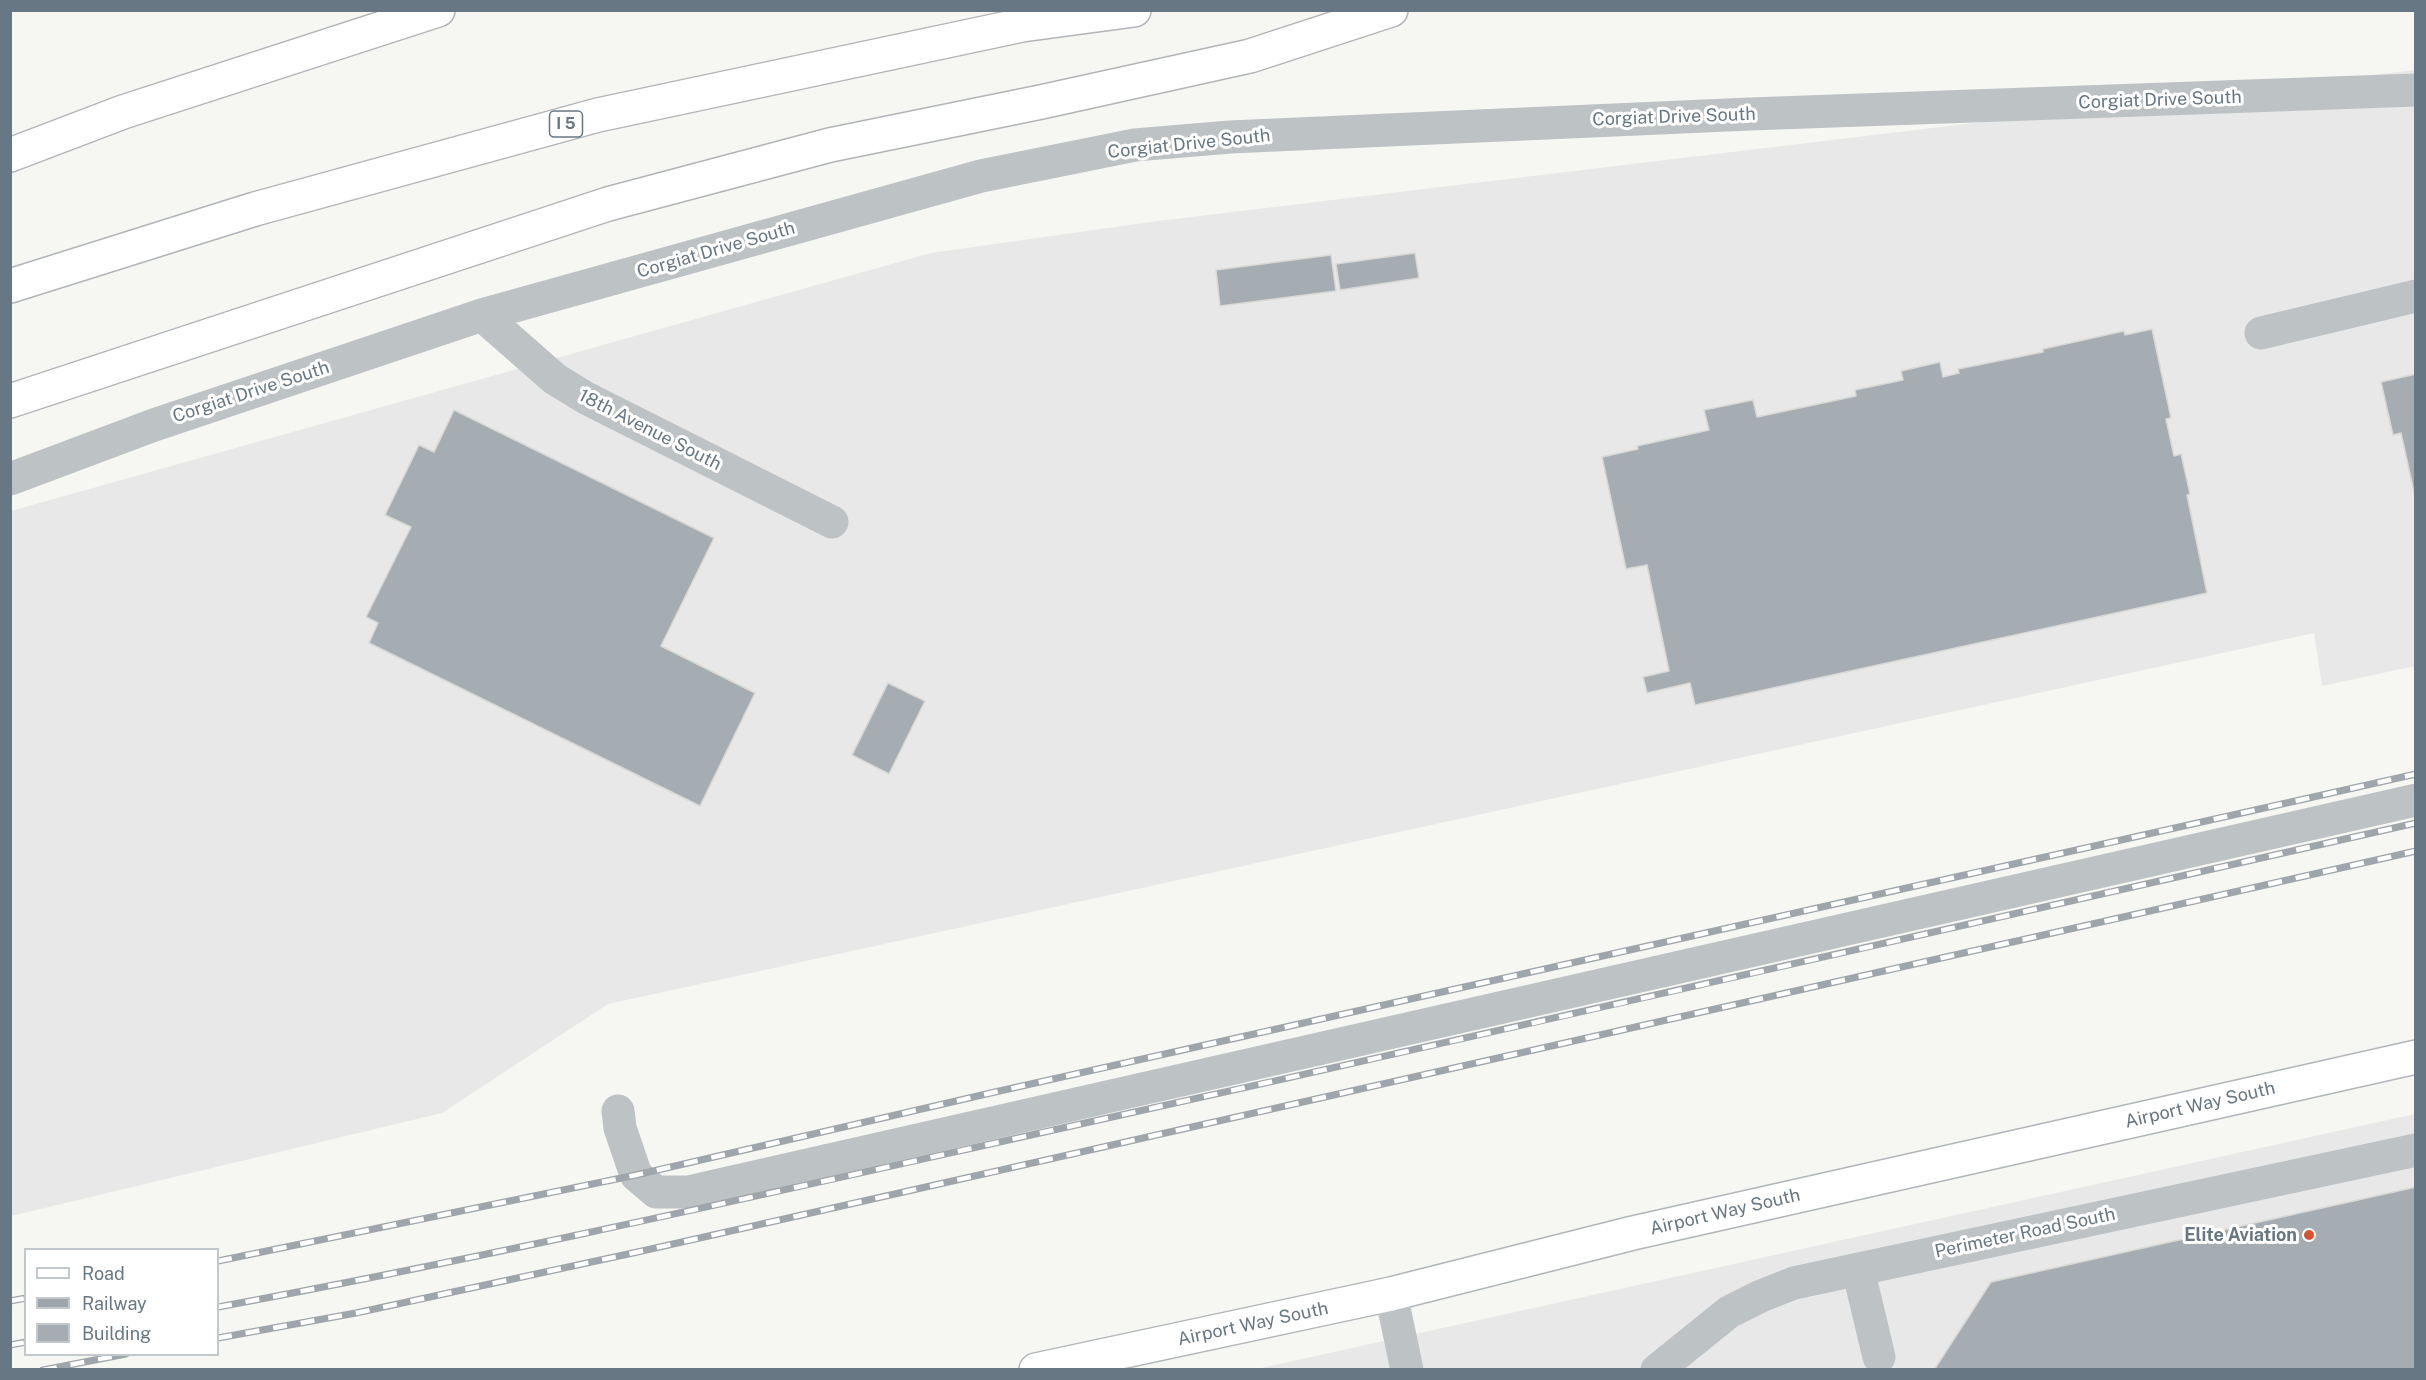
<!DOCTYPE html>
<style>
body{margin:0}
#map{position:relative;width:2426px;height:1380px;overflow:hidden;background:#f6f6f3;font-family:"Public Sans",sans-serif}
canvas{display:block}
.frame{position:absolute;inset:0;border:12px solid #677783;pointer-events:none}
.legend{position:absolute;left:24px;top:1248px;width:195px;height:108px;box-sizing:border-box;background:#fff;border:2px solid #c2c9cd;margin:0;padding:8px 10px;list-style:none;font-size:18px;color:#677783}
.legend li{display:flex;align-items:center;gap:12px;height:30px}
.legend b{width:30px;border:2px solid #c2c9cd}
</style>
<div id="map">
<canvas width="2426" height="1380"></canvas>
<div class="frame"></div>
<ul class="legend">
<li><b style="height:8px;background:#fff"></b>Road</li>
<li><b style="height:8px;background:#9fa6ab"></b>Railway</li>
<li><b style="height:16px;background:#a5adb3"></b>Building</li>
</ul>
</div>
<script>
const c = document.querySelector('canvas').getContext('2d');
c.lineJoin = 'round';
function paint(path, color) { c.fillStyle = color; c.fill(path, 'evenodd'); }
function trace(path, color, width, dash) { c.strokeStyle = color; c.lineWidth = width; c.lineCap = dash ? 'butt' : 'round'; c.setLineDash(dash || []); c.stroke(path); }
function label(font, color, halo, rows, align = 'center') {
  c.font = font + ' "Public Sans",sans-serif'; c.lineWidth = 6; c.setLineDash([]); c.textBaseline = 'middle'; c.strokeStyle = halo; c.fillStyle = color; for (const [text, x, y, turn = 0] of rows) {
    c.save(); c.translate(x, y); c.rotate((+turn || 0) * Math.PI / 180); c.textAlign = isNaN(turn) ? turn : align; if (halo) c.strokeText(text, 0, 0); c.fillText(text, 0, 0); c.restore();
  }
}
paint(new Path2D(`
 M2415,70V666L2322,686L2314,633L608,1004L442,1113L11,1216V511L931,253L1158,221Z
 M2415,1114V1369L1252,1370L1452,1326Z`), '#e7e8e7');
const building = new Path2D(`
 M1415,253L1419,278L1340,290L1336,264Z
 M1331,255L1336,291L1220,306L1216,270Z
 M2152,329L2171,418L2166,419L2174,456L2181,454L2190,494L2187,495L2207,593L1695,705L1690,683L1647,693L1643,677L1669,671L1647,565L1626,569L1602,457L1638,449L1637,446L1709,430L1704,410L1753,400L1757,417L1856,396L1855,390L1903,380L1901,371L1940,362L1943,377L1959,373L1958,369L2043,352V349L2124,331L2125,335Z
 M2416,374V501L2401,433L2393,435L2381,382Z
 M454,410L714,538L661,646L755,693L700,806L369,643L378,623L366,617L411,527L385,515L419,445L434,452Z
 M888,683L925,701L889,774L852,755Z
 M2416,1187V1370H1934L1991,1282Z`);
paint(building, '#a5adb3');
trace(building, '#d8d8d6', 1.5);
const major = new Path2D(`
 M1036,1370L1391,1294L1633,1233L2416,1057`);
const highway = new Path2D(`
 M10,155L123,112L438,10
 M10,286L255,209L598,115L1022,25L1134,10
 M10,401L608,204L830,145L1041,102L1250,56L1391,10`);
trace(major, '#b1b6ba', 36);
trace(highway, '#b1b5b8', 36);
trace(new Path2D(`
 M482,315L555,379L586,398L832,522
 M2261,333L2416,296
 M10,479L154,425L482,315L981,176L1135,145L1230,137L1750,114L2416,90
 M618,1111L620,1128L636,1175L656,1192H688L2416,800
 M1858,1269L1879,1357
 M1391,1294L1407,1370
 M1657,1370L1729,1312L1761,1296L1794,1283L2416,1150`), '#bdc2c5', 33);
trace(major, '#fff', 33);
trace(highway, '#fff', 33);
const rail = new Path2D(`
 M218,1261L636,1175L995,1092L2416,774
 M10,1301L26,1298
 M218,1307C499,1255 779,1191 1058,1129C1511,1029 1963,925 2416,823
 M218,1338L356,1313L642,1251L2416,851
 M10,1345L26,1342
 M43,1370L126,1354`);
trace(rail, '#9fa6ab', 7);
trace(rail, '#fff', 4.5, [14]);
for (const [x, y, r, color] of [
 [2309,1235,6,"#d95331"]
]) { const dot = new Path2D(); dot.arc(x, y, r, 0, 2 * Math.PI); c.fillStyle = color; c.fill(dot); trace(dot, '#fff', 2); }
for (const [x, y, w] of [
 [566,124,33]
]) { const box = new Path2D(); box.roundRect(x - w / 2, y - 13, w, 26, 4.5); c.fillStyle = '#fff'; c.fill(box); trace(box, '#677783', 1.5); }
label('bold 16px', '#677783', null, [
 ["I 5",566,124]
]);
label('18px', '#677783', '#fff', [
 ["Corgiat Drive South",2160,100,-2],
 ["Corgiat Drive South",1674,117,-2],
 ["Corgiat Drive South",1189,144,-6],
 ["Corgiat Drive South",716,250,-16],
 ["Corgiat Drive South",251,392,-18],
 ["18th Avenue South",650,430,27],
 ["Airport Way South",2200,1105,-13],
 ["Airport Way South",1725,1212,-13],
 ["Perimeter Road South",2025,1233,-12],
 ["Airport Way South",1253,1324,-12]
]);
label('bold 18px', '#677783', '#fff', [
 ["Elite Aviation",2297,1235]
], 'right');
</script>
